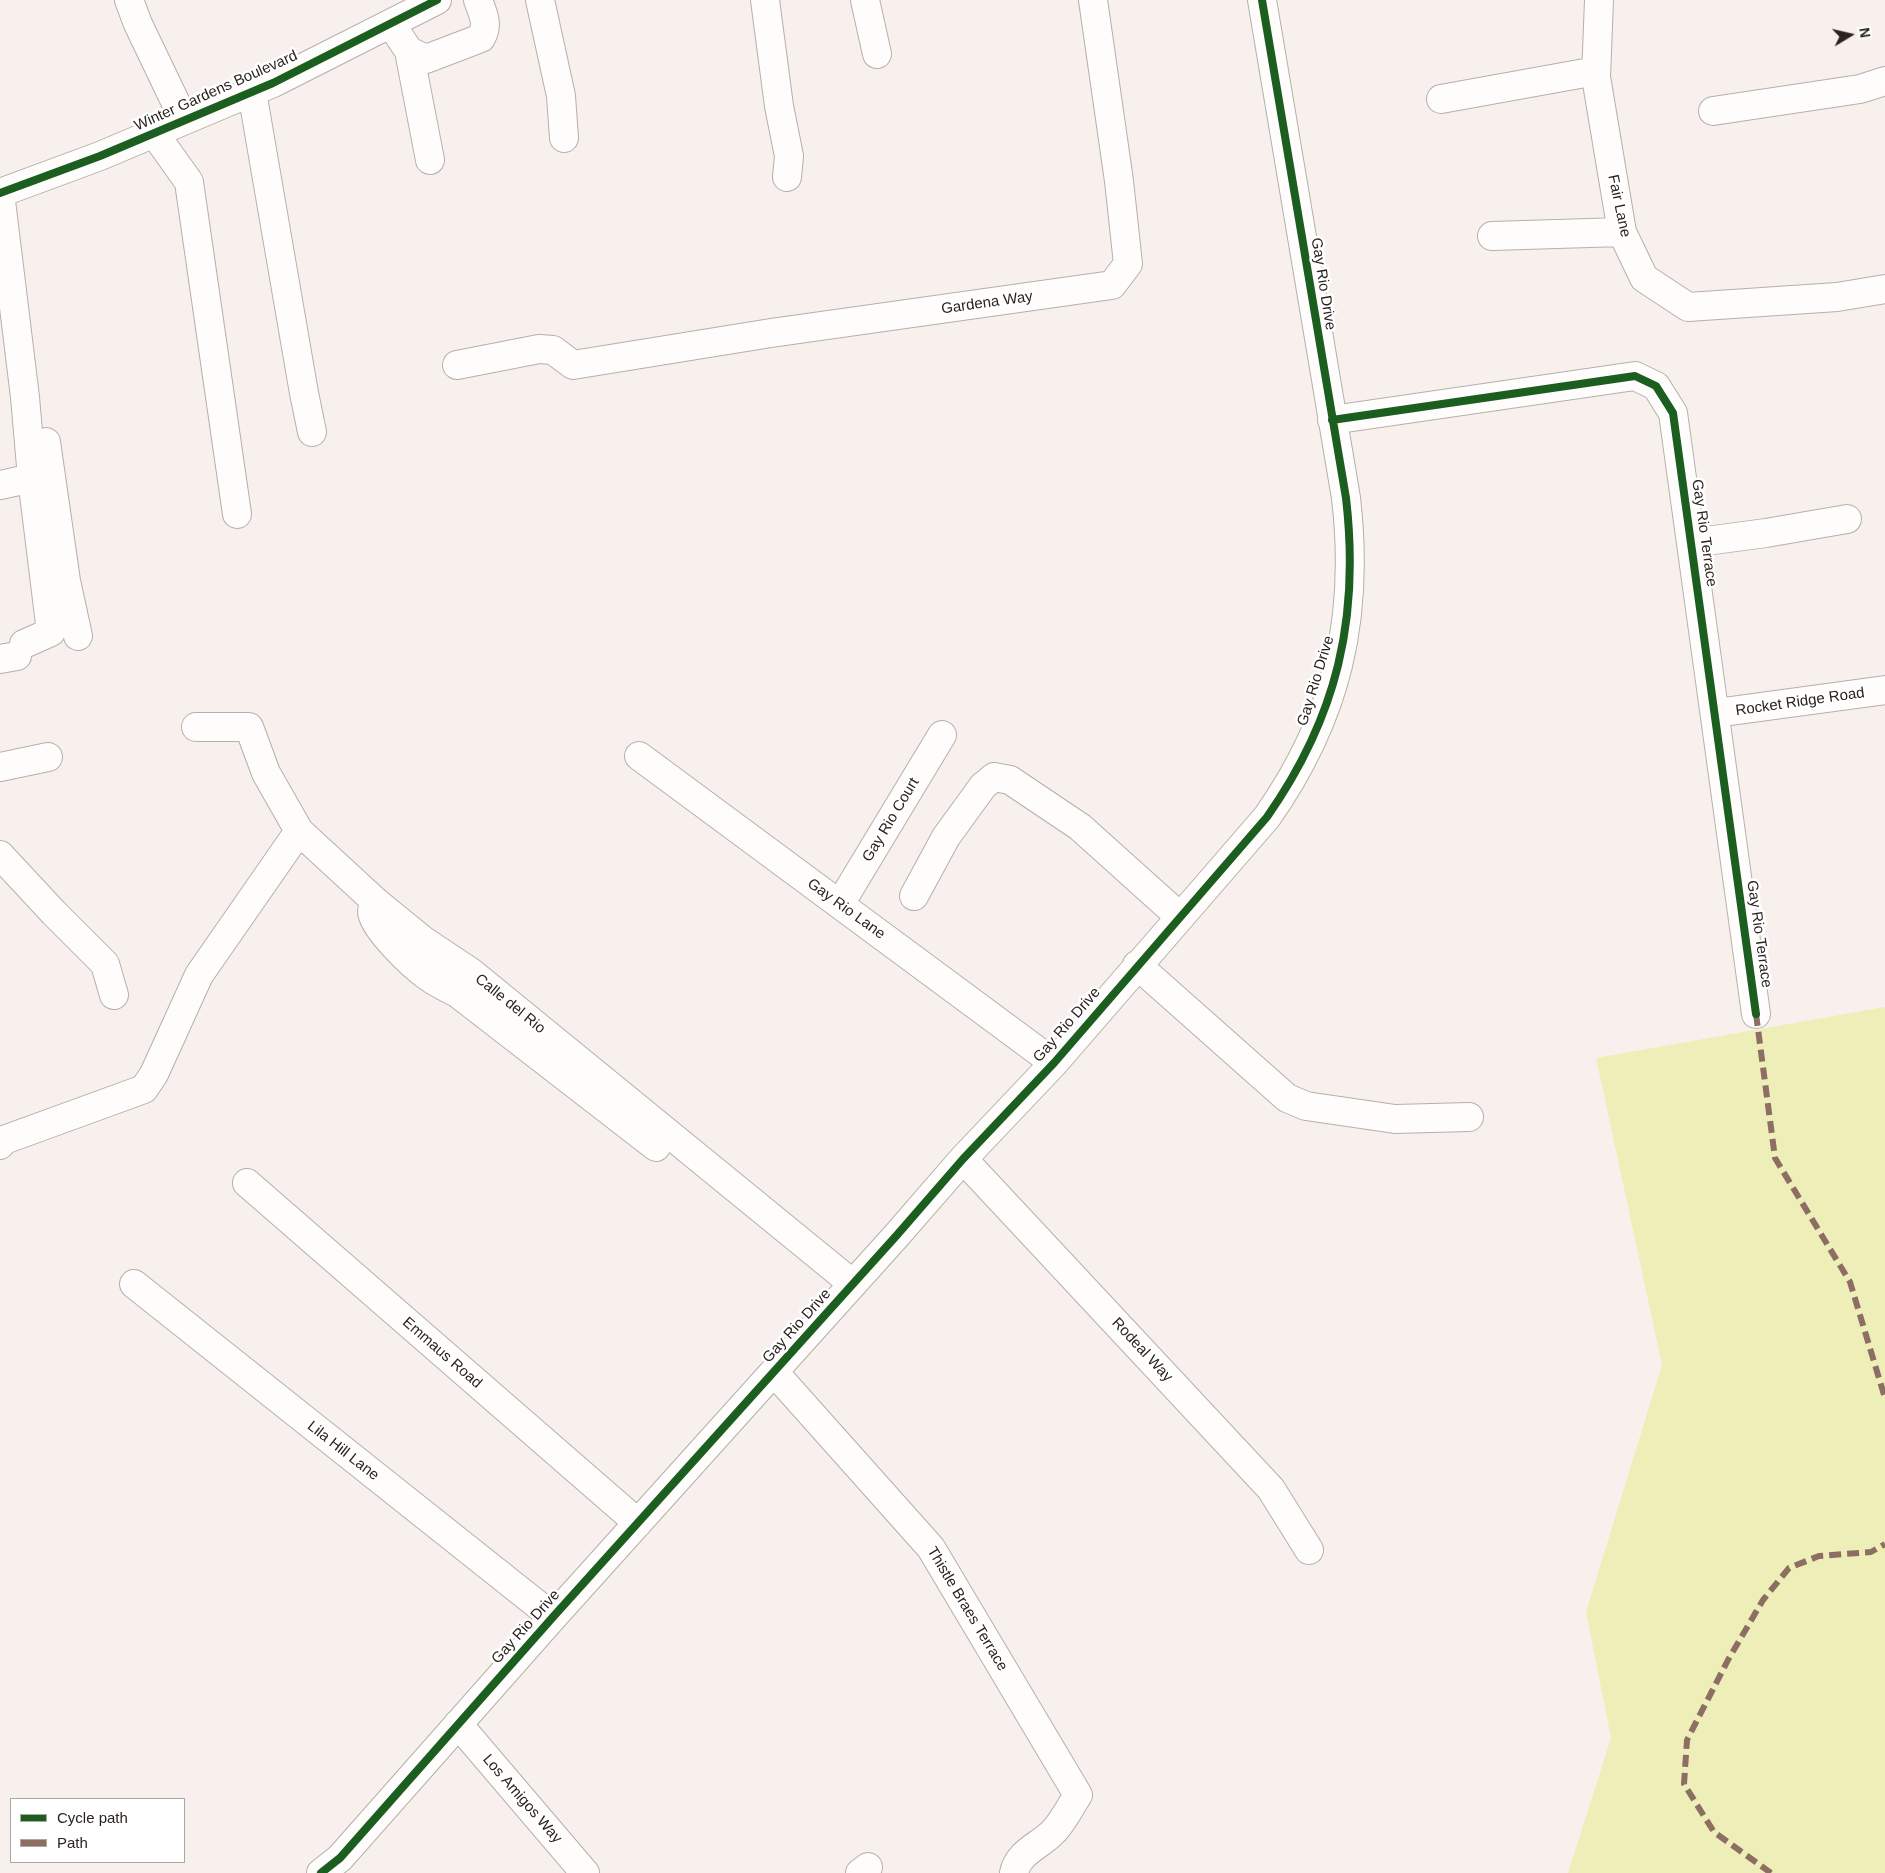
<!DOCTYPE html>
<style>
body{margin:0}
#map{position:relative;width:1885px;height:1873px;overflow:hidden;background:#f7f0ec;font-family:Helvetica,sans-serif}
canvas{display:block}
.legend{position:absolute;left:10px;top:1798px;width:175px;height:65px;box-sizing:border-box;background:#fff;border:1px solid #aaa7a5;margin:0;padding:6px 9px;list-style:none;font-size:15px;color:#2b231f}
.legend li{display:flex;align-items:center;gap:10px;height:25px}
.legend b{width:25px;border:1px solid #aaa7a5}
.north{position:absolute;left:1825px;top:10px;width:50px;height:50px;-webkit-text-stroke:4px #fff;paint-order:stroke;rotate:81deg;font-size:14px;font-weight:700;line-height:20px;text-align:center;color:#2b231f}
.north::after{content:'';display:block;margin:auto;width:18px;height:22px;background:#2b231f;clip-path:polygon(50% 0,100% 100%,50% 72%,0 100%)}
</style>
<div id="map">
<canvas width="1885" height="1873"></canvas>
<ul class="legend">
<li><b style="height:6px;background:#1b5e20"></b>Cycle path</li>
<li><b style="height:6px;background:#8d6e63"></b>Path</li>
</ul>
<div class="north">N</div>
</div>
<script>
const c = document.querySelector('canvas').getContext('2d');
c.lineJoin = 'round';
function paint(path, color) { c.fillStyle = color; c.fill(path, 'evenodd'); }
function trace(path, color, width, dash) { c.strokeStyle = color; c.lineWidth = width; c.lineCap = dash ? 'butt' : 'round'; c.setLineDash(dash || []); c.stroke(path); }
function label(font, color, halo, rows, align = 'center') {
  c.font = font + ' Helvetica,sans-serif'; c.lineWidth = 5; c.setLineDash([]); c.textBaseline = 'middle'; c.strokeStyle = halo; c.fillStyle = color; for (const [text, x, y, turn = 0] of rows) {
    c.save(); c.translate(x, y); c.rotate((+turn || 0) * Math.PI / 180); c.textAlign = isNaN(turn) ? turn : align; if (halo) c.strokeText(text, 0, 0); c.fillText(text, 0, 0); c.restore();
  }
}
paint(new Path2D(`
 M1885,1007V1873H1568L1611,1738L1586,1612L1662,1365L1596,1058Z`), '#eeeeb9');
const minor = new Path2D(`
 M129,0L138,24L184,120
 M540,0L561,96L564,138
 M765,0L779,106L789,156L787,177
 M865,0L877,54
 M1599,0L1596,77L1622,232L1644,278L1688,307L1837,297L1885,289
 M391,24L409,51L426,59L481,38C489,24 483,14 478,0
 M409,51L430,160
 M252,92L304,393L312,432
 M1441,99L1596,71
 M1713,111L1860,89L1885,81
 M154,133L189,182L237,514
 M0,193L25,397L32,478L0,485
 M1492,236L1622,232
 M457,365L539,349L553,350L573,365L771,333L1112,285L1128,264L1119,181L1093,0
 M1332,420L1635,376L1656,386L1673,413L1756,1014
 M46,442L66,581L78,636
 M1691,543L1766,533L1847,519
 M24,644L51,632L32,478
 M0,659L17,656
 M1716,713L1885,690
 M196,727H249L266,773L299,831L375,901L424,941L472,973L853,1284
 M639,756L1054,1063
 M0,767L48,757
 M0,855L54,913L105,964L114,995
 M914,896L946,837L983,786L994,777L1010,780L1080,827L1179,916
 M375,901C374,904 372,909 372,912C373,928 413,966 427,976C436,983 447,988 457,993L656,1147
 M840,904L942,735
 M1137,965L1287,1098L1306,1106L1395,1119L1469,1117
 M0,1145L4,1140L144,1089L154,1074L199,975L299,831
 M963,1159L1271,1489L1309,1550
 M247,1183L638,1523
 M134,1284L553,1617
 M774,1372L931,1548L1078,1795C1070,1807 1062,1824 1051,1834C1037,1847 1018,1853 1014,1873
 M458,1724L585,1873
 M321,1873L340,1858L553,1617L897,1235L963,1159L1054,1063L1267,817C1337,717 1360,619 1346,498L1262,0
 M860,1873L868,1867`);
const major = new Path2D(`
 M0,193L100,156L273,83L437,0`);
trace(minor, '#b6afab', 30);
trace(major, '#b6afab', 30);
trace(minor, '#fefdfc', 28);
trace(major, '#fefdfc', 28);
trace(new Path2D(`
 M1756,1014L1775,1158L1850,1282L1885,1398
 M1771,1873L1714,1832L1684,1784L1687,1740L1728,1660L1763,1600L1789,1568L1819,1556L1871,1552L1885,1544`), '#8d6e63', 6, [12, 6]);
trace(new Path2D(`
 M0,193L100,156L273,83L437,0
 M1332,420L1635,376L1656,386L1673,413L1756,1014
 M321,1873L340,1858L553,1617L897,1235L963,1159L1054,1063L1267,817C1337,717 1360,619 1346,498L1262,0`), '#1b5e20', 8);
label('15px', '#2b231f', '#fff', [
 ["Winter Gardens Boulevard",216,91,-24],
 ["Fair Lane",1619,206,78],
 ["Gay Rio Drive",1323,284,81],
 ["Gardena Way",987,303,-8],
 ["Gay Rio Terrace",1704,533,82],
 ["Gay Rio Drive",1316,681,-73],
 ["Rocket Ridge Road",1800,702,-8],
 ["Gay Rio Court",891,820,-59],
 ["Gay Rio Lane",846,909,36],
 ["Gay Rio Terrace",1759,934,82],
 ["Calle del Rio",510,1004,39],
 ["Gay Rio Drive",1067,1025,-49],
 ["Gay Rio Drive",797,1326,-48],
 ["Rodeal Way",1142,1350,47],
 ["Emmaus Road",442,1353,41],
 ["Lila Hill Lane",343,1451,38],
 ["Thistle Braes Terrace",967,1609,59],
 ["Gay Rio Drive",526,1627,-48],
 ["Los Amigos Way",522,1799,49]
]);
</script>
